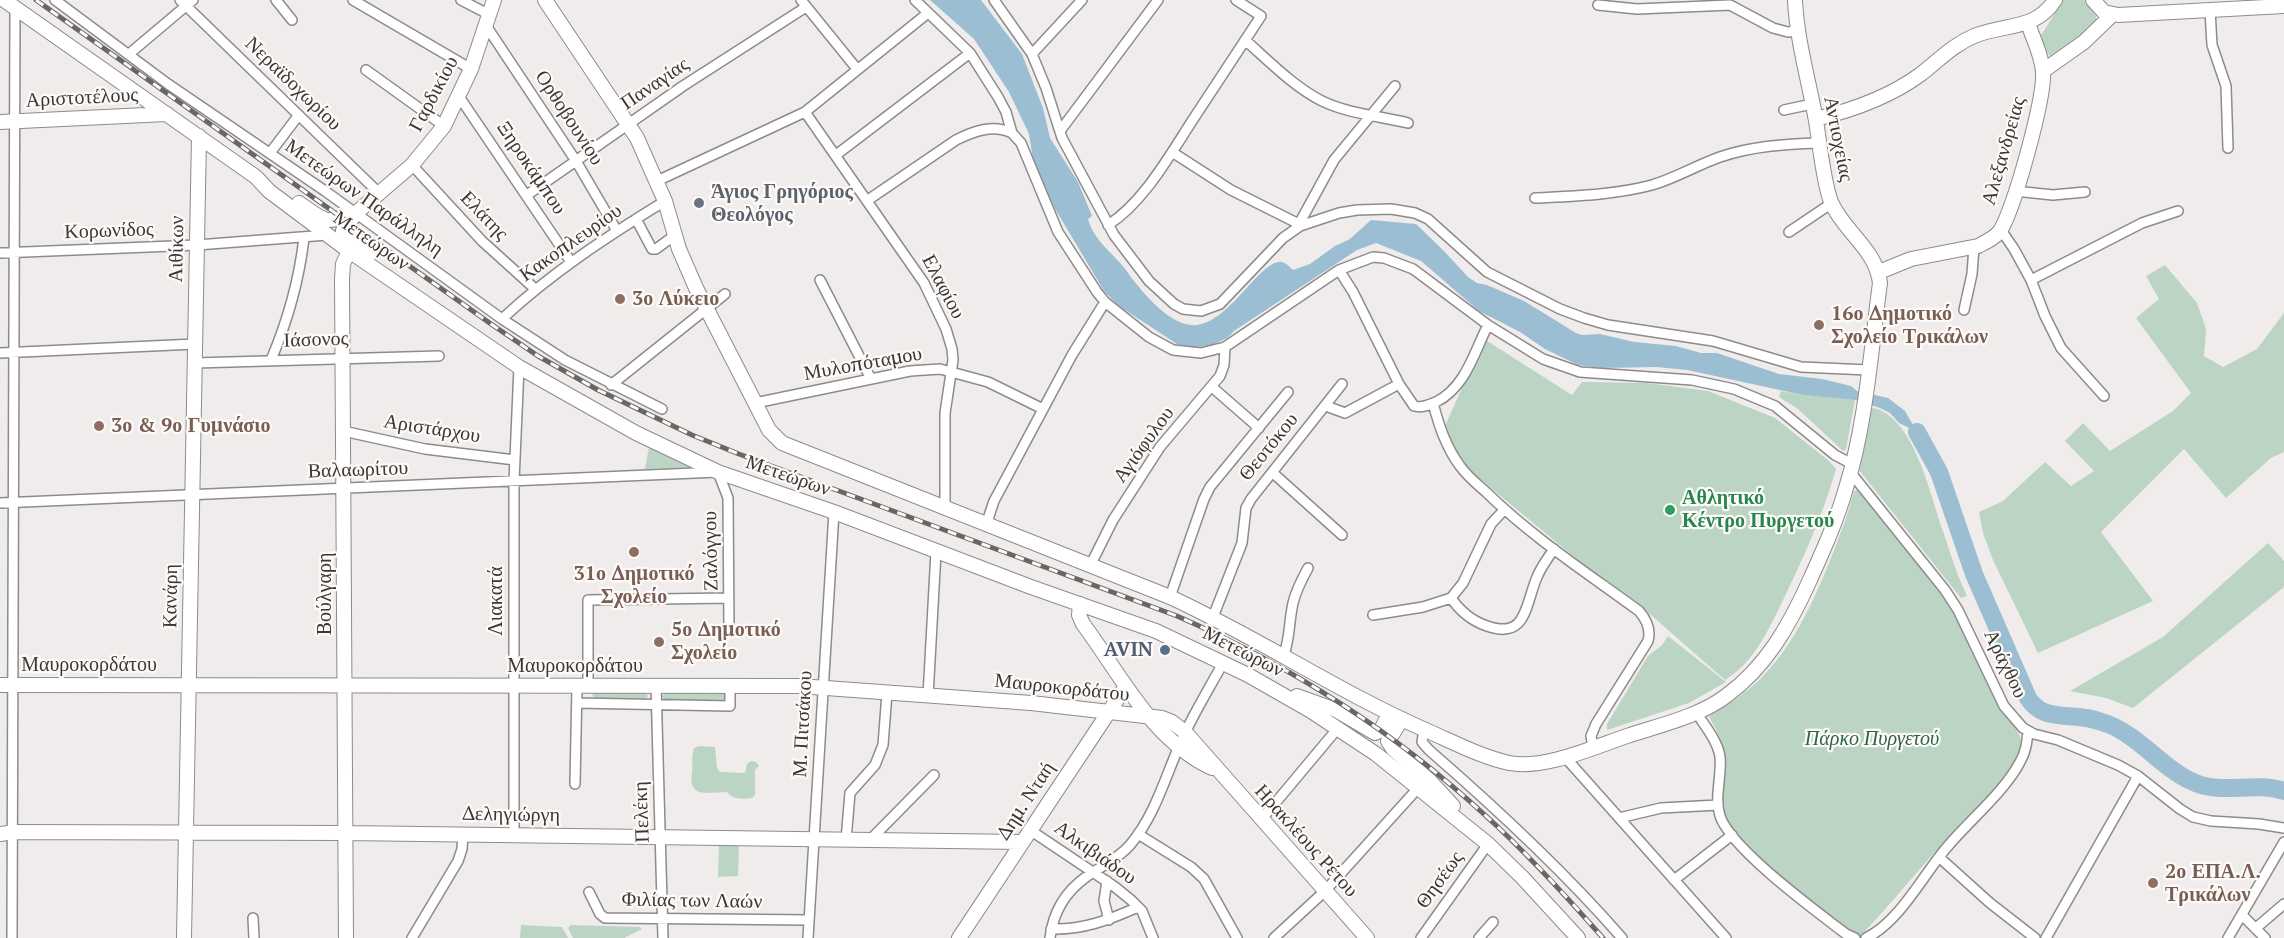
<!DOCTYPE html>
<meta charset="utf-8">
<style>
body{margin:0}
canvas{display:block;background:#f0eceb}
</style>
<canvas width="2284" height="938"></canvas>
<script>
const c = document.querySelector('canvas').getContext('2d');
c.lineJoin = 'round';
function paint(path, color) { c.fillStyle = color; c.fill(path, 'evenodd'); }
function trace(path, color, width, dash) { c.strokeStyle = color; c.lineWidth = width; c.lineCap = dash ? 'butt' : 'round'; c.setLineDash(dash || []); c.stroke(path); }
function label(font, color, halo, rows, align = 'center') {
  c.font = font + ' "PT Serif",serif'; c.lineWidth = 4.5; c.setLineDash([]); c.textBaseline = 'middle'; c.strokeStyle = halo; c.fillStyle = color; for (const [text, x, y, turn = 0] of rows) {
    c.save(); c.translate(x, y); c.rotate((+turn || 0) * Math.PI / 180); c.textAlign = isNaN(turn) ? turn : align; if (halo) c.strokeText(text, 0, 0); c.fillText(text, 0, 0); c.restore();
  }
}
paint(new Path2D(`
 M2063,0H2084L2096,16V22L2054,61L2042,46L2040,37Z
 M2165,265L2197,303L2206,329L2204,356L2223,367L2257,349L2284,313V452L2271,458L2226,498L2184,449L2101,532L2153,601L2038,653L1993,560L1983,533L1979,512L2003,501L2045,462L2071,486L2094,471L2065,441L2083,423L2110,451L2173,411L2191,393L2136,318L2159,299L2146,276Z
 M1484,339L1572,395L1582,382L1646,383L1708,391L1775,418L1829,461L1836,469C1822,516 1807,550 1786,594C1770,626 1757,660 1725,680L1635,601L1585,566L1473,473L1454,453L1445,426Z
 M1781,391L1803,395L1855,400L1846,449L1843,451L1798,409L1779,397Z
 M1873,408C1914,416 1931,497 1943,531C1950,553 1957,575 1967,596L1961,598L1859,470L1870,410Z
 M649,447L693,466L692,467L645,469Z
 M1861,489C1894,530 1931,570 1957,616C1970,642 1979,670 1993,695C2000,707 2026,737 2022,749C2013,779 1951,834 1928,860C1905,885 1885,911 1861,935H1855C1820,909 1735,849 1722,809C1717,793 1725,767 1723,750C1722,738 1714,727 1709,716C1729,704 1748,692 1764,675C1801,637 1825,576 1843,526C1848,515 1850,503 1854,491Z
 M2268,543L2284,561V587L2133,708L2106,698L2070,691L2163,637Z
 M1668,636L1726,682L1689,703L1607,730V724L1648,656L1662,645Z
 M724,691L726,693L724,700H665L662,696L666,692Z
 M595,692H645L648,696L645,700L595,699L592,694Z
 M699,746L715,747L717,768L720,772L745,773L747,764L751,761L756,762L759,766L755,770V795L752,798C742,799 733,800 727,792C707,792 688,799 692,772C693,764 691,756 694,748Z
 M719,843H739L738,876L718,877Z
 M521,925L562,927L568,938H520Z
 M571,925L640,927L642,929L624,938H573L568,928Z`), '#bbd4c4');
paint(new Path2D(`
 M930,0H981L1022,54L1043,108L1050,138L1078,182L1092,216L1088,219C1094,241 1113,253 1126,270C1139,289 1167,323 1191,325C1227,329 1260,258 1282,262C1286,263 1290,267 1293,270L1310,264L1335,246L1350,239L1371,220L1416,224L1444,251L1468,277L1477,283L1487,285L1524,301L1576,333L1582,335L1600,334L1634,342L1676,346L1701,353H1717L1779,374L1822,379L1851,386L1857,391L1888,398L1905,411L1917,432L1899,423L1890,413L1880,408L1855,400L1803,395L1687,370L1657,367L1602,368L1578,365L1545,349L1520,332L1479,311L1421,261L1376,243L1357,250L1234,331L1227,338L1210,346L1183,348L1119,306L1104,291L1054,207L1033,159L1029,134L1009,92L974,39Z`), '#9bbed2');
trace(new Path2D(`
 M1917,432L1939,472L1974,574L2028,698C2042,720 2063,714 2086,718C2094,719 2101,722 2108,724C2143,738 2166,774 2201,785C2227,793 2256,782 2284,791`), '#9bbed2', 18);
const street = new Path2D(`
 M55,0L168,84L325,191L502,319L565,360L662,409
 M180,0L380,194
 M276,0L292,20
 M353,0L471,69
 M461,0L490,15
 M801,0L857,69
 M915,0L970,53L998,97L1006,112L1012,133L1021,143L1058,232L1097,292L1105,302L1149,337L1173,350L1201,353L1225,347L1339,270L1373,257L1384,258L1413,269L1488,325L1543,359L1580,372L1692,380L1734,389L1775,406L1835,455L1852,464
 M994,0L1032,54L1046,88L1062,138L1114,235L1149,281L1174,304L1183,309L1201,311L1220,304L1283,238L1300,226L1339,213L1357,210L1391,209L1415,213L1428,219L1487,272L1560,309L1584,318L1608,325L1713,341L1801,367L1868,370
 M1598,5L1637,9L1730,5L1773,28L1788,32L1798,31
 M2210,10L2212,45L2226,86L2228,148
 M487,27L576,161L617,231
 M1245,40C1269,61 1294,87 1322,101C1349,114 1380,116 1408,123
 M129,54L193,0
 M1032,54L1082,0
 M366,70L444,126
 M458,95L571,262
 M1784,110L1812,104
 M805,112L924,283L946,329L952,349L953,360L945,413V510
 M1060,131L1158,0
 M1172,152L1231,190L1299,224
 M270,153L298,116
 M836,155L970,53
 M412,165L482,241L534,288
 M657,181L805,112L928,13
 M2015,191L2053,195L2085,192
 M527,195L683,86L806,7
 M1535,198C1574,196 1614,195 1652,185C1676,178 1697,165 1720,157C1752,146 1786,144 1819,143
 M868,200L956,140C974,131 993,124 1012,133
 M636,219L652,249H656L675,235
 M1108,225C1143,203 1170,155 1192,121C1215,86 1238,51 1261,16L1236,0
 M1300,226L1299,224L1334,160L1395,86
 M2001,230L2014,249L2031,280L2045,316L2061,348L2104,396
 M1789,232L1832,203
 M0,253L197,245L327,235
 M1339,270L1353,292L1399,384L1414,406C1422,408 1429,405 1436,402C1466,387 1474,352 1488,325
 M820,280L871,379
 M2031,280L2142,223L2178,211
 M1964,310L1972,274L1974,247
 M502,319C551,273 608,236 665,201
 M0,353L195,344
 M271,360C288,320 299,281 304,238
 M195,363L439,356
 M611,385L725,294
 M1212,387L1259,428
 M755,403L910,371L940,369L988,382L1043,409
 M1433,403C1439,426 1446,447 1460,466C1467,476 1477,484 1486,492C1532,537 1587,573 1639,611C1646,619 1651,630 1648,641L1596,724L1591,736L1593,747
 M1326,406L1345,413L1399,384
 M343,431L425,449L515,460
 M1273,473L1342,535
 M1851,473L1945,590L1958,610L2004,706L2023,728L2034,734L2058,740L2118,765L2138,776L2180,809L2193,817L2211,821L2259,824L2284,828
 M0,503L718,472L728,498L729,631
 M986,525L994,501L1072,355L1105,302
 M1090,566L1113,520L1160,447L1220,376L1224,365L1225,347
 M1170,597L1204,499L1210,487L1288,392
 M1451,598C1460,611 1472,621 1487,626C1527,640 1525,605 1537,577C1541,567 1548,558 1554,549
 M1373,615L1423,607L1451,598L1463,583L1491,524L1504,510
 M1213,617L1242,543L1246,508L1251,499L1342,384
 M1284,655C1290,637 1289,621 1293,603C1296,590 1302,579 1308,568
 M656,685L663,938
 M588,686V600L729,598
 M928,696L936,552
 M577,703L730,706V685
 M1696,712C1704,725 1718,741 1720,757C1722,776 1714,797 1720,816C1731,849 1816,911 1846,934L1855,938
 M1424,730L1422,742L1429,750C1497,809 1563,870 1622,938
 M1564,756L1726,938
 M575,784L577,686
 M1619,818L1661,808L1718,805
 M1261,820L1338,728
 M1030,830L1115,887L1131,900L1142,911L1153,938
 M1138,834L1191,867L1204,879L1237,938
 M514,835V481L519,367
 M846,840L850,793L875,765L883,745L887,693
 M870,840L934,775
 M1940,858L1990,903L2035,938
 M1674,880L1732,835
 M1107,881L1104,901L1109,920
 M589,892L600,914L605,918L809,920
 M2242,915L2265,938
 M253,918L254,938
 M2256,928L2284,904
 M1051,929C1083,930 1109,920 1138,907
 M12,938L15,7
 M412,938L458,861L462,849L463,834
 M808,938L834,512
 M1050,938C1053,913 1065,892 1086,877C1101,866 1117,860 1130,845C1158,812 1167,769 1186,731C1197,708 1211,685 1223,663
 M1274,938L1325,891L1419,787
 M1421,938L1488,844
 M1479,938L1493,922
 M1866,938C1900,922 1924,873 1948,846C1970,820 2005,791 2020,762C2026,752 2027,742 2028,731
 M2046,938L2138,776
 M2228,938L2284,842`);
const secondary = new Path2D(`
 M4,0L256,177L269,191L349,251L519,367L636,433L718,472L834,512L1031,587L1156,631L1248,675L1311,711L1376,754L1488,844L1522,877L1578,938
 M545,0L637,138L665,201L679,249L696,288L769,430L782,443L1170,597C1259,638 1340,693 1430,732C1455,743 1482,757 1509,763C1544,770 1594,747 1627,736C1660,725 1698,717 1726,696C1766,667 1789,626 1809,582C1823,551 1837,520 1846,488C1866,424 1871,350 1880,283C1876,249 1844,232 1831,202C1823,180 1820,145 1816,121C1809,81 1797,42 1795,0
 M2093,0L2104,12L2118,15L2284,6
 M2043,71L2084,42L2112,15
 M1816,119C1853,110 1890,97 1921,74C1939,60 1953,45 1974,36C2006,23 2035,31 2055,0
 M0,122L167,114
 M299,203C328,223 323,224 356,213
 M369,255L349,239L343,231L356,213L412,165L444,126L471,69L494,0
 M1879,272L1911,259L1978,246C1986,242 1995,238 2000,231C2014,210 2045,97 2043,72C2042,55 2033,39 2028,23
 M1080,604L1079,615L1083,624C1121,675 1152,740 1212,768
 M0,685L799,686L1031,703L1162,718L1172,722L1185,732L1367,938
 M1297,696L1336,710L1375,733L1381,730L1389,714
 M1402,719L1388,741L1393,749L1429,780L1453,806
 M0,834L14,832L346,833L1022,842
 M184,938L199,136
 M346,938L342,279L343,264L349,251
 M959,938L1126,686`);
trace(street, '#8e8b8a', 12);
trace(secondary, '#8e8b8a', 16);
trace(street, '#fff', 9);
trace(secondary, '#fff', 14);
const rail = new Path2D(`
 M36,0L491,324L538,356L598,390L692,435L739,454L1177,616C1291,666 1395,732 1486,816C1528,854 1566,896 1603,938`);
trace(rail, '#696766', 5);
trace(rail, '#fdfaf8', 3, [9]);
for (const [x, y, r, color] of [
 [699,203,6,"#6b7280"],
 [620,299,6,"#8d6e63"],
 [1819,325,6,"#8d6e63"],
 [99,426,6,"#8d6e63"],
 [1670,510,6,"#2e9e5b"],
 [634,552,6,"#8d6e63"],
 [659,642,6,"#8d6e63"],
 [1165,650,6,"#5c6f8a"],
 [2153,883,6,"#8d6e63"]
]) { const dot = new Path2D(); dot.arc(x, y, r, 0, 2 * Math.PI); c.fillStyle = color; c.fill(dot); trace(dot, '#fdfaf8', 2); }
label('20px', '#393837', '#fdfaf8', [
 ["Νεραϊδοχωρίου",293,84,44],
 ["Παναγίας",655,84,-34],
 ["Γαρδικίου",434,94,-62],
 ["Αριστοτέλους",82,98,-3],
 ["Ορθοβουνίου",569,118,57],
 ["Αντιοχείας",1838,139,79],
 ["Αλεξανδρείας",2004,151,-74],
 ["Ξηροκάμπου",531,168,56],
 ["Μετεώρων Παράλληλη",364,198,35],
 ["Ελάτης",484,216,46],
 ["Κορωνίδος",109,231,-2],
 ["Μετεώρων",371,241,35],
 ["Κακοπλευρίου",571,243,-35],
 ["Αιθίκων",177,249,-89],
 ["Ελαφίου",943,287,62],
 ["Ιάσονος",316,340,-2],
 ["Μυλοπόταμου",863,364,-10],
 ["Αριστάρχου",432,429,9],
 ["Αγιόφυλου",1144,445,-54],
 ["Θεοτόκου",1269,447,-51],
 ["Βαλαωρίτου",358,470,-2],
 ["Μετεώρων",788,476,19],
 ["Ζαλόγγου",711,551,-91],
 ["Βούλγαρη",325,594,-90],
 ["Κανάρη",171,596,-89],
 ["Λιακατά",496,601,-90],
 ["Μετεώρων",1243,652,27],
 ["Αράχθου",2005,664,64],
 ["Μαυροκορδάτου",89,665],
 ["Μαυροκορδάτου",575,666],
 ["Μαυροκορδάτου",1062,688,6],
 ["Μ. Πιτσάκου",803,724,-87],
 ["Δημ. Νταή",1026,801,-57],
 ["Πελέκη",642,812,-92],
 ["Δεληγιώργη",511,815,1],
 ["Ηρακλέους Ρέτου",1306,841,48],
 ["Αλκιβιάδου",1095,853,35],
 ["Θησέως",1440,880,-54],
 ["Φιλίας των Λαών",692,901,1]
]);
label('bold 20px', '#5b616d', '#fdfaf8', [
 ["Άγιος Γρηγόριος",711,192],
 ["Θεολόγος",711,215]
], 'left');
label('bold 20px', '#785e54', '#fdfaf8', [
 ["3ο Λύκειο",632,299],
 ["16ο Δημοτικό",1831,314],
 ["Σχολείο Τρικάλων",1831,337],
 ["3ο & 9ο Γυμνάσιο",111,426],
 ["31ο Δημοτικό",634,574,"center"],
 ["Σχολείο",634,597,"center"],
 ["5ο Δημοτικό",671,630],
 ["Σχολείο",671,653],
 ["2ο ΕΠΑ.Λ.",2165,872],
 ["Τρικάλων",2165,895]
], 'left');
label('bold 20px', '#27864d', '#fdfaf8', [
 ["Αθλητικό",1682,498],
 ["Κέντρο Πυργετού",1682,521]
], 'left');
label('bold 20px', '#4e5e75', '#fdfaf8', [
 ["AVIN",1153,650]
], 'right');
label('italic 20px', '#2c6447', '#fdfaf8', [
 ["Πάρκο Πυργετού",1872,739]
]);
</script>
